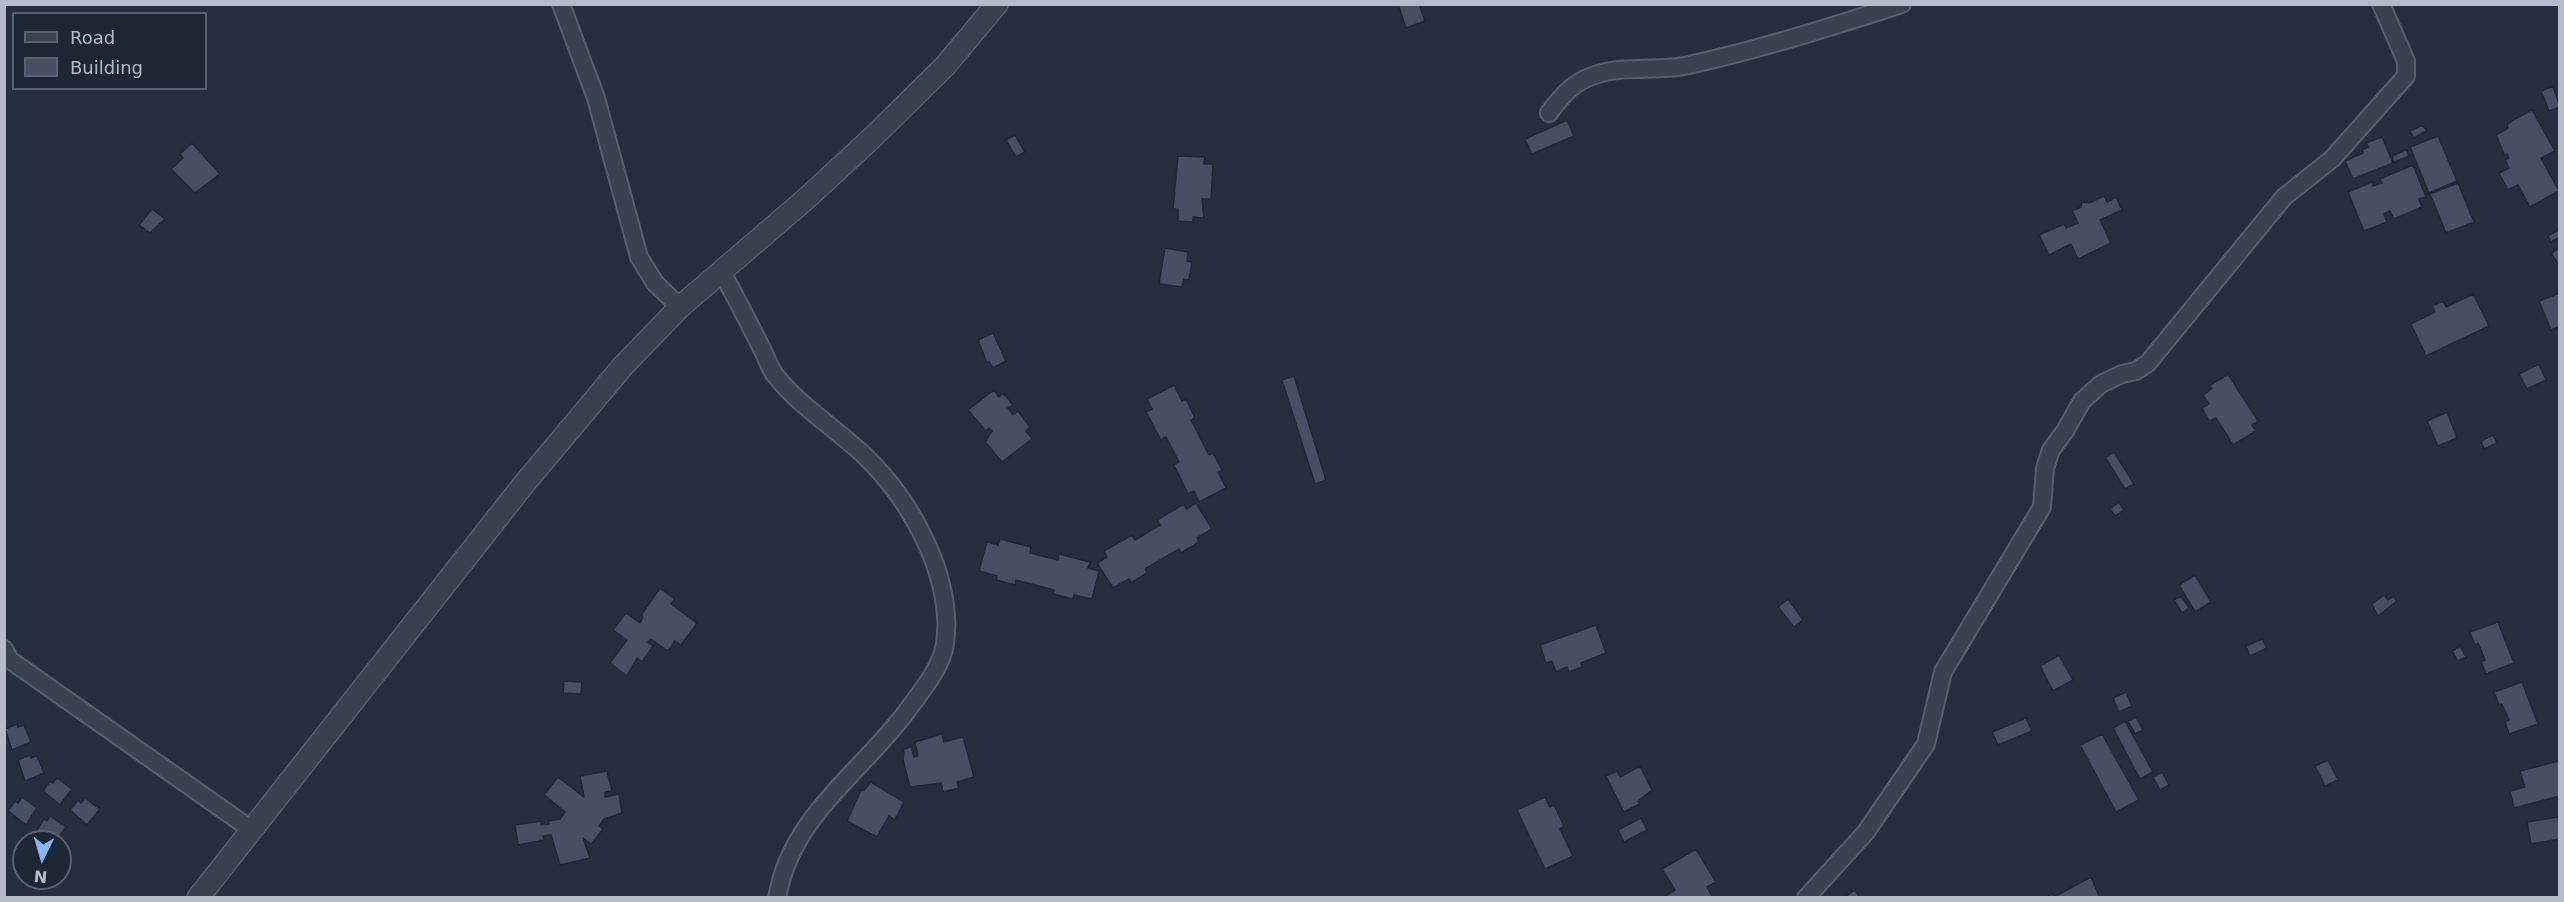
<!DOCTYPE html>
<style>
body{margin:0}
#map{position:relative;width:2564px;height:902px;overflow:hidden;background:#242f3e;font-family:"DejaVu Sans",sans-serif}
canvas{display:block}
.frame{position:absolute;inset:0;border:6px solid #b4bcc9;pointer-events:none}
.legend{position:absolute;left:12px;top:12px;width:195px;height:78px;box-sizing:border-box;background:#1d2633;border:2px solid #59626f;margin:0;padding:8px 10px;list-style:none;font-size:18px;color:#b4bcc9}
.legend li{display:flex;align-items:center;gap:12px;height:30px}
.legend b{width:30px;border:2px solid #59626f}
.north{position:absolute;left:12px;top:830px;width:60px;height:60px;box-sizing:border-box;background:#1d2633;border:2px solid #59626f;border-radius:50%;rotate:185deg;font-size:16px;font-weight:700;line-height:24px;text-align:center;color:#b4bcc9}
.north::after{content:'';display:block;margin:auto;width:21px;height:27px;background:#8ab4f8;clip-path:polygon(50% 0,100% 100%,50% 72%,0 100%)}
</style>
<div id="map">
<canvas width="2564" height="902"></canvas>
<div class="frame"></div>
<ul class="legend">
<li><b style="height:8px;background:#38414e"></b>Road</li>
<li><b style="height:16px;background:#455162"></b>Building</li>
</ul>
<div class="north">N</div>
</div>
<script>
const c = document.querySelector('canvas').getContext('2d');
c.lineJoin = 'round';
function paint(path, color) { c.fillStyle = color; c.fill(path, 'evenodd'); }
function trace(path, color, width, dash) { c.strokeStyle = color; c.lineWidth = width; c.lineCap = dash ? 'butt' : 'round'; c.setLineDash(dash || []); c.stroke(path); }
const building = new Path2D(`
 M1398,4H1419L1425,21L1406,28Z
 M2553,86L2560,107L2549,111L2541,91Z
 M2532,110L2555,151L2541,158L2559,191L2530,207L2518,185L2508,190L2499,173L2509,168L2505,160L2509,158L2507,154L2505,156L2496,135L2508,128L2507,125L2513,120Z
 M1567,120L1574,136L1532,154L1525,139Z
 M2423,125L2426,131L2414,138L2410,131Z
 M1015,135L1025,152L1016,157L1006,140Z
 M2438,136L2457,181L2429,193L2410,147Z
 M2382,137L2393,163L2353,179L2345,161L2363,153L2362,150L2368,147L2366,143Z
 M192,143L220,174L195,193L171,169L183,158L180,154Z
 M2406,150L2409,156L2394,162L2392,156Z
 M1178,156L1205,157L1204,164H1213L1211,199H1202L1204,218L1193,217V222L1178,221V209H1173Z
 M2413,165L2426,197L2419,199L2422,207L2394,219L2390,211L2384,214L2387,222L2364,231L2348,192L2372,182L2373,186L2382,183L2380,179Z
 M2458,183L2474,222L2446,233L2430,194Z
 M2104,196L2107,202L2116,197L2122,210L2100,220L2111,243L2078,259L2071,244L2049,255L2039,235L2064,224L2066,228L2078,223L2072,211L2081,207L2082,202L2089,203Z
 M152,209L165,219L150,233L139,225Z
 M2560,229V237L2551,242L2548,236Z
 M1165,248L1188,252L1187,261L1192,262L1189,280L1184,279L1182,287L1159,284Z
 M2560,248V267L2551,253Z
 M2560,293V335L2557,327L2551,330L2539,301Z
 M2473,294L2489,326L2426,356L2411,324L2435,312L2432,306L2443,301L2446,307Z
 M993,333L1006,361L993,368L989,362L987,363L978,340Z
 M2539,364L2546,380L2527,389L2519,374Z
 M2228,374L2258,421L2252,425L2256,431L2233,445L2216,418L2209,421L2202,408L2209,404L2203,395L2212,389L2209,386Z
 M1294,376L1326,480L1315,484L1282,380Z
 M1174,385L1182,401L1186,399L1195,418L1191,420L1209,455L1213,453L1222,470L1218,472L1226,488L1199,502L1194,491L1188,494L1174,465L1179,462L1166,437L1161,440L1146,412L1152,409L1147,399Z
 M994,390L999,397L1003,393L1013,405L1008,408L1013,415L1018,411L1030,427L1026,431L1032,439L1002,462L985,442L992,431L989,428L986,431L968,410Z
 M2447,412L2457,438L2438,446L2427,421Z
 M2493,435L2497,443L2484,449L2481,441Z
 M2114,452L2134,484L2125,489L2105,457Z
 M2119,502L2124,510L2115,516L2110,509Z
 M1196,503L1212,529L1197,538L1199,542L1181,553L1179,549L1145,569L1147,573L1131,583L1129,579L1113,588L1097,563L1107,557L1104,551L1132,535L1135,540L1160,525L1157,520L1184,504L1187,509Z
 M1000,539L1031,547L1030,553L1058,560L1059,554L1090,562L1088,568L1099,571L1092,599L1074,595L1073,599L1053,594L1054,590L1016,580L1015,585L996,580L997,576L979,571L987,542L998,545Z
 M2195,575L2211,602L2195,612L2179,585Z
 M660,588L675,599L671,604L697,623L681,645L675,641L668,651L651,639L648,642L653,646L642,662L637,658L627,676L610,663L627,640L613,630L626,613L640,623L643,617L641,615Z
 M2384,595L2388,600L2393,596L2397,601L2378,616L2372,604Z
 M2181,596L2189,608L2182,613L2174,600Z
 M1788,599L1803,620L1794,627L1778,607Z
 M2498,622L2514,663L2486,674L2481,662L2485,660L2478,643L2475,645L2470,632Z
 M1596,625L1606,653L1581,663L1582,667L1569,672L1567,667L1556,672L1552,661L1546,663L1540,645Z
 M2262,639L2267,648L2250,656L2246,646Z
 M2460,646L2466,657L2458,661L2452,651Z
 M2059,655L2073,680L2053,691L2040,666Z
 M564,681L582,682L581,694L563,693Z
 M2522,682L2538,724L2509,734L2505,722L2509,720L2502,704L2499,705L2494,692Z
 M2126,692L2132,706L2119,712L2113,698Z
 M2136,717L2143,730L2135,734L2128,721Z
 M2026,718L2032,731L1998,745L1992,732Z
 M2125,721L2153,772L2140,779L2113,728Z
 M17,724L18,727L24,725L31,742L12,750L5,729Z
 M942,734L944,742L963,737L974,777L957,782L959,788L943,792L941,783L910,787L903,760L904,749L911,747L914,757L918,756L915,742Z
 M2102,734L2139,800L2116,812L2080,745Z
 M30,755L31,758L37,756L44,773L25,781L18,760Z
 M2328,760L2338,780L2325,786L2315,766Z
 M2559,761L2560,796L2514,808L2510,791L2525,787L2520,771Z
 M1640,766L1652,790L1638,801L1640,804L1624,812L1606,776L1617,771L1620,777Z
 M607,771L612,791L605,792V797L619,794L622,813L604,819L599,826L603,829L591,844L583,838L590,858L560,865L551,835L543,836L544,840L518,845L515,825L541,821V825L549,824L548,821L560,819L565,812L544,795L558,777L584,797L580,776Z
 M2162,772L2169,785L2160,790L2153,777Z
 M57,778L72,789L60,805L43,791L50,781L53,783Z
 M871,782L904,802L895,820L889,816L877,837L847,821L861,790L863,791Z
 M22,797L37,808L26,825L8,811L15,801L18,803Z
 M1545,797L1550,807L1554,805L1564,826L1560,829L1573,856L1545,869L1517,810Z
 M85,798L100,809L87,825L70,810L78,800L81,803Z
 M50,816L66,827L55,842L37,830L44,819L47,821Z
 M2558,817L2560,839L2531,844L2527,822Z
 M1641,818L1647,830L1624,842L1618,830Z
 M1696,849L1716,882L1707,887L1713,898H1662L1675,890L1662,869Z
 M2091,877L2100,898H2046L2052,894L2054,897Z
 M1855,890L1860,898H1843Z`);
paint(building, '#455162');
trace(building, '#1f2835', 1.5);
const minor = new Path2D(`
 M561,4L596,98L639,257L655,283L680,307
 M1549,113C1563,94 1574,81 1598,74C1627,65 1659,72 1689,65C1761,49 1831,27 1902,4
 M721,270C735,296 748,321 761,347C766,356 769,367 775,375C800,407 837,429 866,457C912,502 954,578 945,644C941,669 921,691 907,711C860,774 791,816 777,898
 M4,649L10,660L252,830
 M1806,898L1866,832L1926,744L1943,672L2042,507L2045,468L2051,450L2065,431L2082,401L2101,384L2122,374L2136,371L2148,363L2284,197L2332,159L2406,76V61L2381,4`);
const tertiary = new Path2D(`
 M198,898L524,484L623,366L680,307L807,198L874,136L945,66L997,4`);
trace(minor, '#565f6c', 20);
trace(tertiary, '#565f6c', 24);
trace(minor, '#38414e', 16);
trace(tertiary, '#38414e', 21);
</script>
